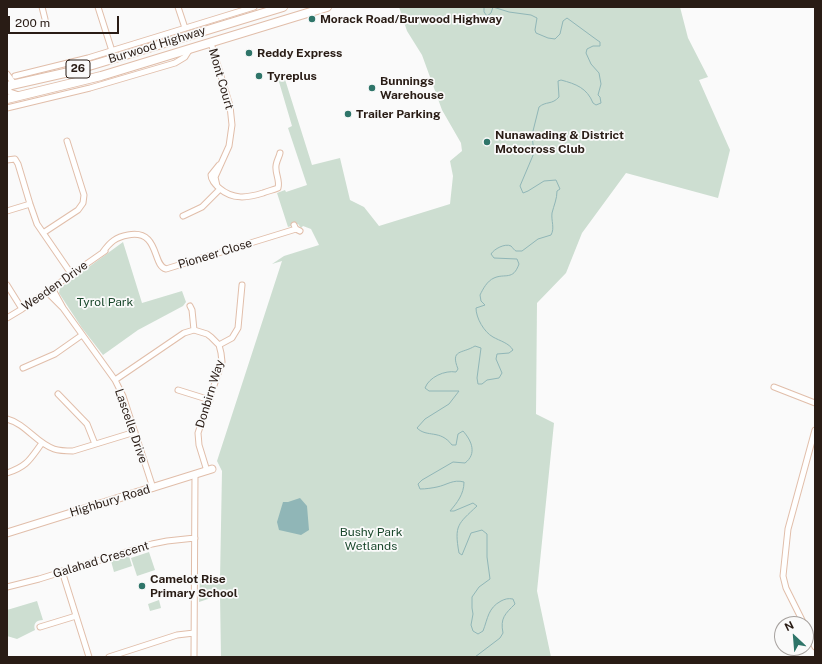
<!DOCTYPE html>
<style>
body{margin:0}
#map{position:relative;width:822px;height:664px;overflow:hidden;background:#fafafa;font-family:"Public Sans",sans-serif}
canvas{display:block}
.frame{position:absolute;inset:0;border:8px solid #291c15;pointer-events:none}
.north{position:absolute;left:774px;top:616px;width:40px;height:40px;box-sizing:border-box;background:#fafafa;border:1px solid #a6a19e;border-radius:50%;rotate:334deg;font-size:11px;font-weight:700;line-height:16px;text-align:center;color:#291c15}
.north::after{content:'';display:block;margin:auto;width:14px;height:18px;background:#2f7569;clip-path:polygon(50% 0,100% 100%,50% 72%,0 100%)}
.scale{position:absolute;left:8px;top:16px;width:111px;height:18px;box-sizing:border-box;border:2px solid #291c15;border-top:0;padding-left:5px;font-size:12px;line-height:14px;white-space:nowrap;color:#291c15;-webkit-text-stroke:3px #fafafa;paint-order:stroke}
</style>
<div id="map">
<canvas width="822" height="664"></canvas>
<div class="frame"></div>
<div class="north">N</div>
<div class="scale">200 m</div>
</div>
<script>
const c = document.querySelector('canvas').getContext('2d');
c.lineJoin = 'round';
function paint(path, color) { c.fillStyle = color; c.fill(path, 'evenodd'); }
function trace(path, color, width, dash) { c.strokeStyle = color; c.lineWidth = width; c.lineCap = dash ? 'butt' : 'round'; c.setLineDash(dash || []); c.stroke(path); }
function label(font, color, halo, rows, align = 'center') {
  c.font = font + ' "Public Sans",sans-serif'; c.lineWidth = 3.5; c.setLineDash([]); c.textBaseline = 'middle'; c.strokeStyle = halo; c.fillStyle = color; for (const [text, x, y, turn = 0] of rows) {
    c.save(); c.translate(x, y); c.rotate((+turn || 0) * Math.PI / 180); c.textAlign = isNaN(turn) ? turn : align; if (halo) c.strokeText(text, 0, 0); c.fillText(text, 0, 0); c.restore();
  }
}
paint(new Path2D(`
 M399,7H680L688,38L708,77L699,80L730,150L718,198L626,173L582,233L566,273L537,303L536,414L554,423L537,591L551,657H221L220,595L199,602L200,579L220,580L222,471L217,461L282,261L272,264L284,256L319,245L311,229L303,226L301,228L298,224L288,227L277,193L285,190L286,192L307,185L288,128L292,126L277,75L283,73L312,165L340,158L350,200L364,207L379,226L450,204L453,176L450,161L462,151L461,143L442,110L422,55L407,31Z
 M123,242L142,303L182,291L186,302L183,306L138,330L103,355L82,328L59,293L60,288Z
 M149,552L155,570L137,576L131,558Z
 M129,556L132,566L114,572L111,561Z
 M159,600L161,608L150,611L148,604Z
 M37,601L43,620C36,620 33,624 35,630L17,639L7,636V610Z`), '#cdded1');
paint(new Path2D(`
 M300,498L307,506L309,530L301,535L279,530L277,522L283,502H288Z`), '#90b6b7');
trace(new Path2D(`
 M475,657L500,638L503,633C500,618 505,614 515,604L513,599C508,598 505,599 501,601C488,608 488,618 483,631L478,634L473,631L471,625L473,614L472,608V597L479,587L490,579L487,557V534L482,530L471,533L462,555L459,553C454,525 458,524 477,506L473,503L454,511H450C457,503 464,494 464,482C453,479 447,485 437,487C432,488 426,489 420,489L418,484L422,480L453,462L465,463C477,454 472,441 463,431L458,434L456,445H452C440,429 427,438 417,428L425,419L449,404L459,391H429L425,388C429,377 445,370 456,372L458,369C450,349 462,354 475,346L481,348L477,378L478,384H482L487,380L499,378L502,373L496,359L497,354L509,353L513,350C509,343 500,341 493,337C484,332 476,318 476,308L485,305L481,301L480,295C483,289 487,281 494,278C505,273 513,281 519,264L517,259L494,258L491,254C494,249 505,243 511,246C512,247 515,251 516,251H522L538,239L551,235C555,228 551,221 552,213C554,205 557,199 557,191L560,189L556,180L544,181L528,191L523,193L520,186L534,153L532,135L539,107C546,101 552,105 559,97L558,81L561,80C576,84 587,88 593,103L596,105L601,103L600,97L598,95L601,84L599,73L591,64L586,53L587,49L593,46H600V42L597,40L567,18L563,21L560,34L555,39L548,38L536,33L535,30L537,18L531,15L509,12L493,7L491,13L487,16L484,12V7`), '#90b6b7', 1);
const minor = new Path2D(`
 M42,7L45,19
 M98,7L112,51
 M178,7L185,28
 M211,43L230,106L232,125L229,146L215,177L217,186
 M7,74L15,85
 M15,76L88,58L254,7
 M7,87L10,92L19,95
 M7,108L90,88L175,63L185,57L190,49
 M7,160L15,159L18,164L30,204L37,224L72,275
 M219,165L211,175C211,180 215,184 219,188C233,200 247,198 263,193C268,191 273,190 278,188C280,181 276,175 276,169C275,163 279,158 280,153
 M7,211L30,204
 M183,216L202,207L220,189
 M294,225L296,229L300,231
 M43,233L78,210L83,203L84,195L67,141
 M103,252C110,242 116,237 128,235C160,229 152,266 166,269L296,229
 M7,285L22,309
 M52,288L63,308L115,380L123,396L153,488
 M47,292L62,307
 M190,306L192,310L194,330
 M7,318L22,309L105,251
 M219,345L232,338L238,328L242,285
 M23,368L55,354L82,335
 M115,380L184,333L194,330L207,334L211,337L219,345L221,353L222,362L198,433L199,445L207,471
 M774,387L815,403
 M178,390L210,400
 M58,394L87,424L95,444
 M7,419C26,424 36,443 54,449C60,451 66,451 73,451L135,432
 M7,473C28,466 30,459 42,443
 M62,571L89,657
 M7,587L39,579L152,544L167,541L195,538
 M804,624L786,588L783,576L788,529L815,430
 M40,627L76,616
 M806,629L815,647
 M109,657L177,635L194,633
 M194,657L195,474`);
const major = new Path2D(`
 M7,533L212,469`);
const highway = new Path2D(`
 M7,86L69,72L109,60L283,7
 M7,99L101,76L327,7`);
trace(minor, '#e1beaa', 7);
trace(major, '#e1beaa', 9);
trace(highway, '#e1beaa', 10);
trace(minor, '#fff', 5);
trace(major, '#fff', 7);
trace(highway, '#fff', 8);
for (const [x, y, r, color] of [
 [312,19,4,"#2f7569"],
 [249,53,4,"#2f7569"],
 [259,76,4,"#2f7569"],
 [372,88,4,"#2f7569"],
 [348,114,4,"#2f7569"],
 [487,142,4,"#2f7569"],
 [142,586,4,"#2f7569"]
]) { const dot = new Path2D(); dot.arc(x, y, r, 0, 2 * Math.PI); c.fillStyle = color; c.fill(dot); trace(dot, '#fafafa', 1.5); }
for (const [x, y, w] of [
 [78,69,24]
]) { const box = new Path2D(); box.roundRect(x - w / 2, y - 9, w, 18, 3); c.fillStyle = '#fafafa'; c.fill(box); trace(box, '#291c15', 1); }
label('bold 11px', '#291c15', null, [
 ["26",78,69]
]);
label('bold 12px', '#291c15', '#fafafa', [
 ["Morack Road/Burwood Highway",320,19],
 ["Reddy Express",257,53],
 ["Tyreplus",267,76],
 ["Bunnings",380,81],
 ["Warehouse",380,95],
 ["Trailer Parking",356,114],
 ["Nunawading & District",495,135],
 ["Motocross Club",495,149],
 ["Camelot Rise",150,579],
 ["Primary School",150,593]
], 'left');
label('12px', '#291c15', '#fafafa', [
 ["Burwood Highway",157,45,-17],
 ["Mont Court",221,79,74],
 ["Pioneer Close",215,254,-17],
 ["Weeden Drive",55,286,-35],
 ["Donbirn Way",210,394,-73],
 ["Lascelle Drive",131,426,71],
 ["Highbury Road",110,501,-17],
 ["Galahad Crescent",101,560,-17]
]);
label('12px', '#19472b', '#fafafa', [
 ["Tyrol Park",105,302],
 ["Bushy Park",371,532],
 ["Wetlands",371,546]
]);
</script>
